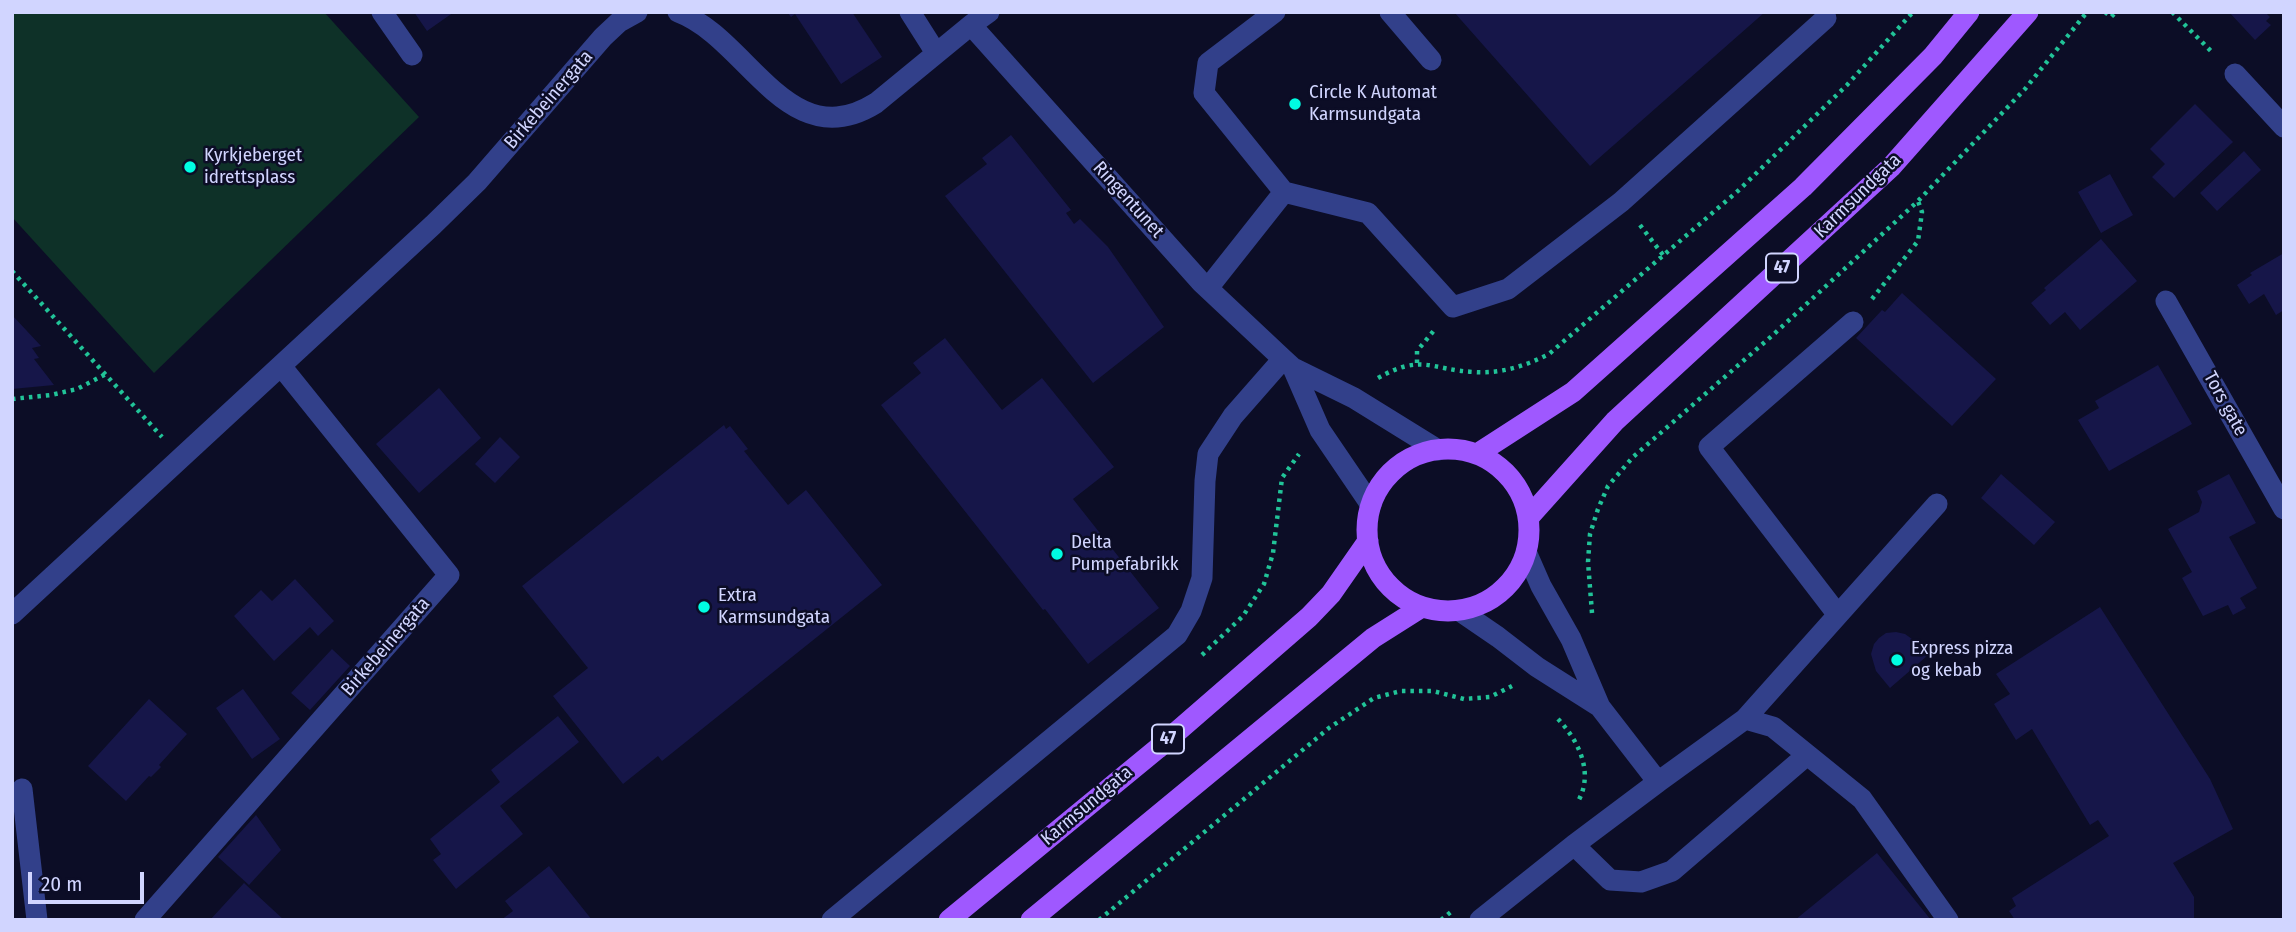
<!DOCTYPE html>
<style>
body{margin:0}
#map{position:relative;width:2296px;height:932px;overflow:hidden;background:#0c0d26;font-family:"Fira Sans Condensed",sans-serif}
canvas{display:block}
.frame{position:absolute;inset:0;border:14px solid #d1d5ff;pointer-events:none}
.scale{position:absolute;left:28px;top:872px;width:116px;height:32px;box-sizing:border-box;border:4px solid #d1d5ff;border-top:0;padding-left:9px;font-size:21px;line-height:24px;white-space:nowrap;color:#d1d5ff;-webkit-text-stroke:5px #0c0d26;paint-order:stroke}
</style>
<div id="map">
<canvas width="2296" height="932"></canvas>
<div class="frame"></div>
<div class="scale">20 m</div>
</div>
<script>
const c = document.querySelector('canvas').getContext('2d');
c.lineJoin = 'round';
function paint(path, color) { c.fillStyle = color; c.fill(path, 'evenodd'); }
function trace(path, color, width, dash) { c.strokeStyle = color; c.lineWidth = width; c.lineCap = dash ? 'butt' : 'round'; c.setLineDash(dash || []); c.stroke(path); }
function label(font, color, halo, rows, align = 'center') {
  c.font = font + ' "Fira Sans Condensed",sans-serif'; c.lineWidth = 5; c.setLineDash([]); c.textBaseline = 'middle'; c.strokeStyle = halo; c.fillStyle = color; for (const [text, x, y, turn = 0] of rows) {
    c.save(); c.translate(x, y); c.rotate((+turn || 0) * Math.PI / 180); c.textAlign = isNaN(turn) ? turn : align; if (halo) c.strokeText(text, 0, 0); c.fillText(text, 0, 0); c.restore();
  }
}
paint(new Path2D(`
 M12,12H324L419,117L154,373L12,217Z`), '#0e3128');
paint(new Path2D(`
 M414,12H454L427,31Z
 M787,12H852L882,57L841,84L795,14L791,17Z
 M1454,12H1765L1590,166Z
 M2229,12H2265L2270,17L2266,21L2271,25L2255,40Z
 M2195,104L2233,142L2174,198L2152,177L2165,164L2150,149Z
 M1011,135L1071,210L1066,213L1074,224L1080,219L1108,247L1164,327L1093,383L945,196L987,164L982,158Z
 M2244,151L2261,170L2217,211L2200,193Z
 M2110,174L2133,215L2101,233L2078,192Z
 M2101,239L2137,281L2080,330L2065,312L2050,325L2031,303L2046,290L2044,288Z
 M2284,253V310L2276,315L2264,294L2249,304L2237,285L2252,275L2250,273Z
 M1902,293L1996,379L1952,426L1856,338L1882,310L1885,312Z
 M12,315L41,346L32,348L39,358L34,359L54,385L12,389Z
 M945,338L1002,410L1042,378L1114,467L1073,499L1159,608L1088,664L1045,609L1043,610L881,405L921,373L913,363Z
 M2158,365L2192,424L2109,471L2078,420L2099,408L2095,401Z
 M439,388L481,438L419,493L376,444Z
 M724,425L726,429L730,426L748,449L744,451L788,505L806,490L882,585L662,761L658,756L623,784L553,696L588,668L522,586Z
 M500,437L520,457L495,483L475,464Z
 M2001,474L2055,522L2034,545L1981,498Z
 M2229,474L2256,523L2229,537L2257,588L2240,598L2246,608L2233,615L2228,605L2203,616L2182,578L2192,572L2168,529L2199,512L2202,502L2197,491Z
 M295,579L334,621L318,636L310,627L274,661L234,616L261,590L272,601Z
 M2100,607L2210,779L2233,829L2173,863L2194,897V920H2015L2009,911L2016,906L2012,898L2109,836L2098,820L2090,825L2032,729L2016,740L1994,704L2010,694L1996,674Z
 M1896,632L1905,634L1912,639L1927,656L1890,688L1876,671L1871,654L1874,644L1879,638L1886,633Z
 M332,649L350,666L310,710L291,693Z
 M243,689L280,739L252,759L216,708Z
 M149,699L187,734L159,765L161,767L151,777L149,776L126,801L88,766Z
 M558,716L579,742L500,806L523,834L456,889L433,860L441,854L430,839L500,782L491,770Z
 M256,815L281,850L249,885L218,857Z
 M1877,853L1931,920H1795Z
 M549,866L592,920H501L513,911L505,901Z
 M244,883L284,920H210Z`), '#161649');
trace(new Path2D(`
 M2105,12L2111,17L2116,12
 M2172,12L2214,54
 M1640,225L1663,255
 M12,271L162,437
 M1872,299L1918,241L1922,212L1918,201
 M1417,363V351L1436,328
 M1378,378C1422,353 1431,370 1474,372C1501,374 1525,366 1549,354L1739,190L1847,85L1913,12
 M12,399L51,395L77,389L106,374
 M1592,613L1588,562L1590,534L1598,509L1608,486L1633,457L1774,334L1918,201L2025,89L2087,12
 M1202,655L1243,616L1264,584L1273,553L1282,478L1299,454
 M1558,719C1579,741 1595,774 1577,803
 M1099,920L1329,728L1374,698L1401,691H1433L1464,699L1490,697L1512,686
 M1441,920L1452,911`), '#21c398', 4.5, [3.5, 5]);
trace(new Path2D(`
 M382,12L412,55
 M678,12C748,38 788,158 876,103L971,25L1201,282L1283,359L1293,368L1354,398L1438,450
 M910,12L936,53
 M1275,12L1208,63L1204,93L1284,192
 M1390,12L1431,60
 M971,25L989,12
 M2235,74L2284,127
 M1208,288L1284,192L1368,213L1453,307L1508,289L1621,202L1826,18
 M2166,301L2284,509
 M1293,368L1320,430L1371,505
 M1460,611L1498,637L1537,667L1600,707
 M12,614L433,225L477,182L603,37L619,22L637,12
 M1838,615L1709,447L1853,322
 M1745,719L1937,504
 M1658,782L1745,719L1773,727L1862,799L1948,920
 M22,789L37,920
 M1574,845L1610,880L1641,882L1672,871L1807,755
 M145,920L449,575L281,366
 M832,920L1177,635L1191,611L1202,578L1205,481L1208,454L1233,416L1283,359
 M1480,920L1574,845L1658,782L1600,707L1571,639L1541,586L1527,554`), '#32408a', 21);
trace(new Path2D(`
 M1367 530a81 81 0 1 1 162 0a81 81 0 1 1-162 0Z
 M1477,454L1573,392L1803,187L1933,56L1969,12
 M1529,517L1615,421L1891,167L2028,12
 M949,920L1157,749L1309,617L1331,594L1368,541
 M1031,920L1373,638L1422,607`), '#9f58ff', 21);
for (const [x, y, r, color] of [
 [1295,104,7,"#00fce2"],
 [190,167,7,"#00fce2"],
 [1057,554,7,"#00fce2"],
 [704,607,7,"#00fce2"],
 [1897,660,7,"#00fce2"]
]) { const dot = new Path2D(); dot.arc(x, y, r, 0, 2 * Math.PI); c.fillStyle = color; c.fill(dot); trace(dot, '#0c0d26', 2.5); }
for (const [x, y, w] of [
 [1782,268,32],
 [1168,739,32]
]) { const box = new Path2D(); box.roundRect(x - w / 2, y - 14.5, w, 29, 5); c.fillStyle = '#0c0d26'; c.fill(box); trace(box, '#d1d5ff', 2); }
label('bold 18px', '#d1d5ff', null, [
 ["47",1782,268],
 ["47",1168,739]
]);
label('19px', '#d1d5ff', '#0c0d26', [
 ["Circle K Automat",1309,93],
 ["Karmsundgata",1309,115],
 ["Kyrkjeberget",204,156],
 ["idrettsplass",204,178],
 ["Delta",1071,543],
 ["Pumpefabrikk",1071,565],
 ["Extra",718,596],
 ["Karmsundgata",718,618],
 ["Express pizza",1911,649],
 ["og kebab",1911,671]
], 'left');
label('19px', '#d1d5ff', '#0c0d26', [
 ["Birkebeinergata",549,100,-49],
 ["Karmsundgata",1858,196,-44],
 ["Ringentunet",1128,200,48],
 ["Tors gate",2225,404,61],
 ["Birkebeinergata",386,647,-49],
 ["Karmsundgata",1087,806,-40]
]);
</script>
